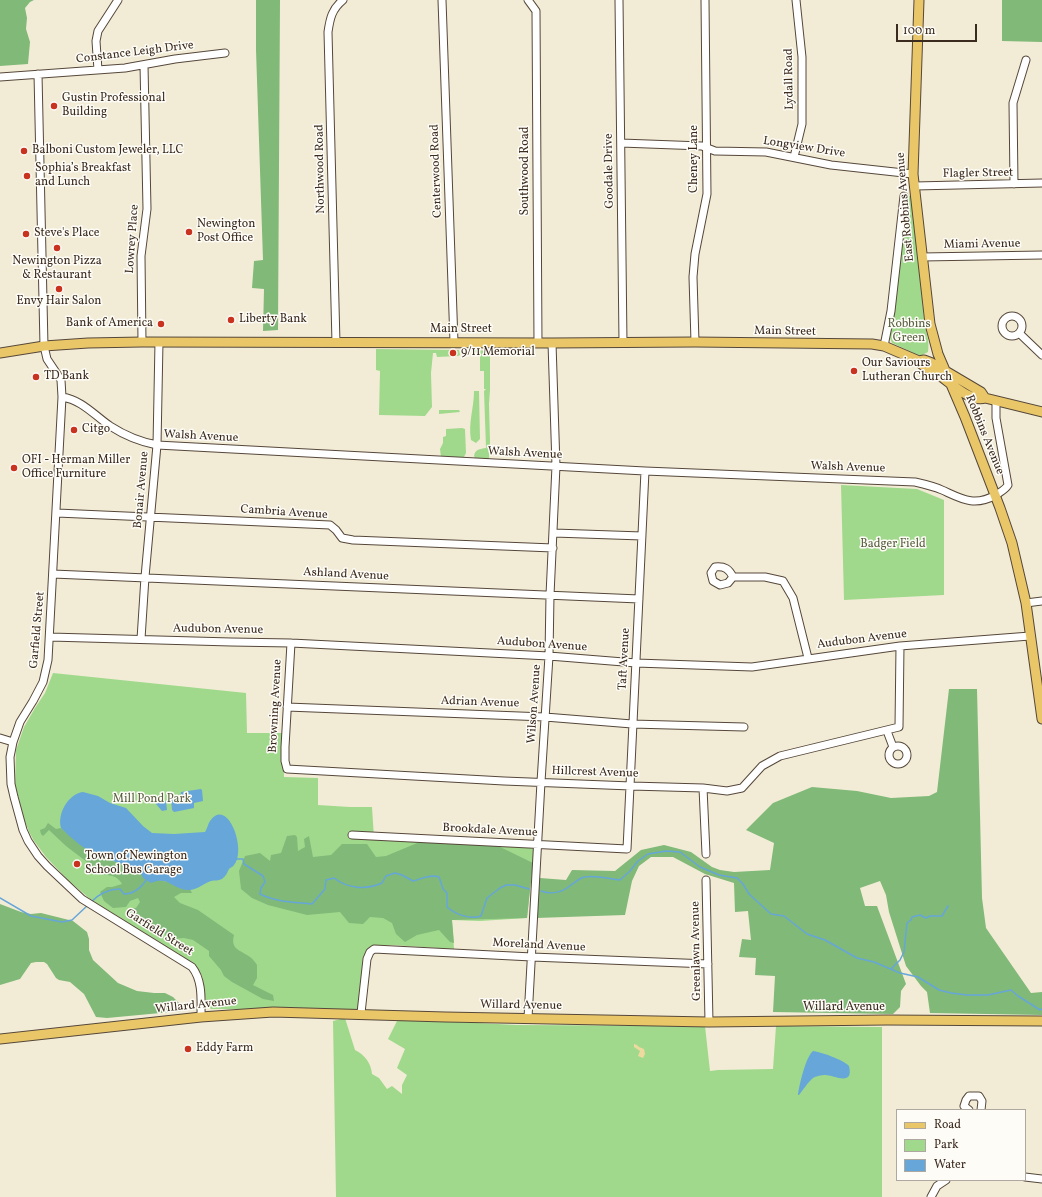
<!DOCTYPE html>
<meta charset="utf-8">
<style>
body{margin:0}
#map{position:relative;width:1042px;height:1197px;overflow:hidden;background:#f2ecd6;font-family:Vollkorn,serif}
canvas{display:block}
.legend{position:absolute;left:896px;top:1109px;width:130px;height:72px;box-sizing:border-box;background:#fdfcf7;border:1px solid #afa8a0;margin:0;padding:5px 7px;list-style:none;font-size:12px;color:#3b2a1e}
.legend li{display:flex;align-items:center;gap:8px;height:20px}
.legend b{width:20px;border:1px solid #afa8a0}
.scale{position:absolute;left:896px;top:24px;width:81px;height:18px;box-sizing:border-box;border:2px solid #3b2a1e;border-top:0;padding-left:5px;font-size:12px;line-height:14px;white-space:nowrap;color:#3b2a1e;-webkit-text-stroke:3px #fdfcf7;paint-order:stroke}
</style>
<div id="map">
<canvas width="1042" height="1197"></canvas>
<ul class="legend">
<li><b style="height:5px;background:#e9c769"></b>Road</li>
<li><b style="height:11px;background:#a0d98c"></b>Park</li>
<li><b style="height:11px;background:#66a6d9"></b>Water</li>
</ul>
<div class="scale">100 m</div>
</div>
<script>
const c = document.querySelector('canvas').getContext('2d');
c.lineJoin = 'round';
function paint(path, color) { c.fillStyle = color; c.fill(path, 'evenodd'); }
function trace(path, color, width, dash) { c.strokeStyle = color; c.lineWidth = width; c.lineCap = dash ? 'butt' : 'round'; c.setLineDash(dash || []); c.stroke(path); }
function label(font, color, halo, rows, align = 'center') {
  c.font = font + ' Vollkorn,serif'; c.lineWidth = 3; c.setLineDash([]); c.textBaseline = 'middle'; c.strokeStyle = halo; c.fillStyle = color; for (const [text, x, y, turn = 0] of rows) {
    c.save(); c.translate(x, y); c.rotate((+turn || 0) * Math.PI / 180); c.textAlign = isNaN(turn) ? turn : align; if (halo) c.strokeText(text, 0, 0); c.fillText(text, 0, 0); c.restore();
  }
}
paint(new Path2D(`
 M912,194C916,236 920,278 924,319C925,332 930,338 928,352L920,356L892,343L890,338L908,197Z
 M376,349L459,350L460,355L458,356L437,357L436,353H433L431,373L432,407L425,416L379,415L380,371L376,370Z
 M473,350L490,351V390L489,404L490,442L489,459L475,458L474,456C475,449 480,449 486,448L484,391L486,389H484V371H480V353L473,352Z
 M474,391H479L480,439L476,443L471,440C468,423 474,408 474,391Z
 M439,410H459L460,412L439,414Z
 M462,428L465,429L466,453L464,457H441L440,449L443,443V437L446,436V429Z
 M841,485L917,489L944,500V595L844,600Z
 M53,673L246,693L247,733H283L284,777L318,778V805L350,807H372L374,838L523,846L534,849L527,918L480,921L452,920L454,949L391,945L372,946L363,957L359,1009H211C203,1003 206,990 203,981C202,973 197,967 191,962L90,899L68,880L46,857L34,841L29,832L24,819L15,784L16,750L24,727L35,708L45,693Z
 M345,1018L355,1050C365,1055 371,1063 372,1074L379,1078L387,1089L392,1086L402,1094V1085L407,1075L397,1068L405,1049L388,1039L398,1019L517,1025L705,1026L710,1071L718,1070L773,1069L776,1026L882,1027V1197H336L333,1021Z`), '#a0d98c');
paint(new Path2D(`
 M0,0H34L30,2L25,8L27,18L26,29L30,42L28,64L0,66Z
 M256,0H280L278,330L263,331L264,289L252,288L254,261L263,260L256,50Z
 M1002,0H1042V42L1002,41Z
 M949,689H977L982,898L986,928L1031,993L1042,992V1015L930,1013L927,992L921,986L906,966L889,912L886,895L880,881L860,888L865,906H877L906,984L901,991L900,1007L893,1014L773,1012L775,976L755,975L756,958L739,957L742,939L751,940L748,911L735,912L734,883L705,874L673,857H651L639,866L632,881L625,915L536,918L540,878L566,880L572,870L615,871L641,850L664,845L691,852L712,867L720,870L734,872L770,870L774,843L746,830L773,803L812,787L857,791L891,798L929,796L937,792Z
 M48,823L56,829L61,828L75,840L100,857L122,864L155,881L157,880C162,881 166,881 171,883C178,886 182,890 190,889L192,893H181L174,897L180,903L198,910L234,935C230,950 241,950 250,957C253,959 255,962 257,965V978L253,985L273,995L274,1001L263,999L232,982L224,976L221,970L209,956V951L193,940L184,938L173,939L161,932L155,925L147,921L139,924L129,912L130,908H136L140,902L138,898L130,901L126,907L113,908L104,901L100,892L107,887H112L122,884C118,877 113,875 104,875L66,846L49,830L43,836L41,834L40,830L45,828Z
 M295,835L297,837L298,851L305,847L304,839L309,836L313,857L331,855L342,844H367L376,857L386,856L422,841L496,845L533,863L527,918L452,920L454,943L450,942L439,930L417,935L405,942L396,934L392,923L383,918L370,917L363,924L349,923L340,912L307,915L268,905L252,898L241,889L239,871L245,856L260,853L270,861L271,855L281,853L287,836Z
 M0,904L21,912L31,914L41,913L73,921L87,932L89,939V950L93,960L118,983L137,991L154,993H165L173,997L180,1004H186L187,1007L182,1011L107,1018L96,1017L84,994L70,982L59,980L56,978L47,964L44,962H36L31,963L20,979L0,985Z`), '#80b978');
paint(new Path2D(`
 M634,1044L637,1045L639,1047L644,1049L645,1054L643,1058L638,1056L640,1051L634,1047Z`), '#eeda9e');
paint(new Path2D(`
 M201,789L202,790L203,801L194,803V808L174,812L172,810L171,799L180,798L181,792Z
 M83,792L98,796L110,803L126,808L143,826L152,833L174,834L205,832C207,829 208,824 210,821C228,796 247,851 234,865C233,867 231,867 229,869C227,873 226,876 222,879C218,881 215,880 211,881C200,885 195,893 182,889C169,885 166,877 151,883L143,878C141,867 109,861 99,856C85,850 72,839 61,828C57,814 68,794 83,792Z
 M166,801L167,810L162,811L156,804V803Z
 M813,1051C821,1052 844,1060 849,1066C854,1087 834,1075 825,1075C822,1075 816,1076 813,1078C808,1082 803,1090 799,1095H798C799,1086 806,1056 813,1051Z`), '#66a6d9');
trace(new Path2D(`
 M236,859H243L244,864L263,876L265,882L261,888L260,894C276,902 294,902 312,904L325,889L326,880L334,878C348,889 366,890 382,883L386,876L395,873L402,875L413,881C421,879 430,874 439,877L443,889L447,893V907C455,914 470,920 481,916L487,898L500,888L506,885H515L529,889
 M541,891C552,895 563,892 571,885C576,882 579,878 585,877C593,875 611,879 620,880L630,871L638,861L648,854L666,851L680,852L700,867L719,875L737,878L743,884L749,894L771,914L784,916L807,934L825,940L857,958L874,962L900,973L918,977L939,990L951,993L967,995H988L1011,990L1018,996L1040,1010L1042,1009
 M0,898L31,916L62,922L72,920L88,905
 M91,902C99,894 108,889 120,889L124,894C134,894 141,888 147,879
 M891,969L900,960L904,952L907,923L911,920L912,917L920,915L926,918L930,916H942L948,906`), '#66a6d9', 1.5);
const minor = new Path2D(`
 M442,0L454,342
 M528,0L536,11L538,343
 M619,0L623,342
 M98,70L96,41L98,31L118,0
 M38,74L44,346L47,359L61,380L62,397L48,660L43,682L33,701L20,722L13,742L10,757L11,784L14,797L23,830L28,841L38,856L47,866L82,899L192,967C203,981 201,1000 201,1017
 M0,77L125,68L175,59L225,53
 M621,143L702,146L715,151L766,152L831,165L913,174
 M794,157L802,124V57L796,0
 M1014,184L1013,103L1026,60
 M915,186L1042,183
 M922,257L1042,255
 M1002 326a10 10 0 1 1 20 0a10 10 0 1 1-20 0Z
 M1019,333L1042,355
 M142,342L141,256L147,209L144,65
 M695,342L693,277L695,254L707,194L705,0
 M336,343L328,32C330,18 332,9 343,0
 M884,346L891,311L904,196
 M62,397C82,400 94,415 110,426C124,435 141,442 157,445L645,471L915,482C924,484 933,486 942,490C962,499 974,507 996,495C1000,492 1005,490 1008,485L996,418V402
 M57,513L330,525L336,530L342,538L353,540L553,548
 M554,533L642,536
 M53,574L639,599
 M733,577C729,569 725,566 715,567L711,573L713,581L720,585L728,583L733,577H765L783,581L793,598L808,658
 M1026,603L1042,601
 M50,637L231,642L291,643L549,656L636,663L752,667L900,646L1030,636
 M141,639L145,577L157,445L159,342
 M291,643L285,747V761L287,769L504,781L631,786L703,788L727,791L742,788L762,766L780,756L899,727L900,646
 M287,707L545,717L632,724L744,727
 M887,731L893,747
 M0,738L13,742
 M889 755a9 9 0 1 1 18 0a9 9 0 1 1-18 0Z
 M703,788L706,854
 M352,835L627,849L645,471
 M706,880L709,1022
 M361,1013L367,959L370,952L374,949L532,957L708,964
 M528,1018L541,782L549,656L550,595L556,466L552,343
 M969,1110L964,1106L966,1100L969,1096H979L982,1101L981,1110
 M1025,1177L1042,1179
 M931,1197L937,1186L946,1180`);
const major = new Path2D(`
 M919,0L913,174L930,324L938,354L965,417L1000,508L1012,543L1026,603L1042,719
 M0,353L44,346L88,343L142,342L552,343L695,342L872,344L884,346L919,361L924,360L932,363L981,392L985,398
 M919,361C922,367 930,369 936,373C949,381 970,403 985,398L1042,412
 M0,1039L201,1017L273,1012L445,1017L709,1022L887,1020L1042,1021`);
trace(minor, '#56473a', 9);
trace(major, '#56473a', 11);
trace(minor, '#fff', 7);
trace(major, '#e9c769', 9);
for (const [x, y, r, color] of [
 [54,106,4,"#c8321e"],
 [24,151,4,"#c8321e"],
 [27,176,4,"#c8321e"],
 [189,232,4,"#c8321e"],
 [26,234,4,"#c8321e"],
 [57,248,4,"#c8321e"],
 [59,289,4,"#c8321e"],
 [231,320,4,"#c8321e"],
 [161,324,4,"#c8321e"],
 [453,353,4,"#c8321e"],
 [854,371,4,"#c8321e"],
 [36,377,4,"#c8321e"],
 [74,430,4,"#c8321e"],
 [14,468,4,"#c8321e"],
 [77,864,4,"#c8321e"],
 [188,1049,4,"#c8321e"]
]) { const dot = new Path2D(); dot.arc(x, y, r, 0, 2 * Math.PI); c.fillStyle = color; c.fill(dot); trace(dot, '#fdfcf7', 1.5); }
label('12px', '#3b2a1e', '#fdfcf7', [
 ["Constance Leigh Drive",135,53,-7],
 ["Lydall Road",790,79,-91],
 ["Longview Drive",804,148,9],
 ["Cheney Lane",695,159,-90],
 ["Northwood Road",321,169,-91],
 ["Centerwood Road",437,171,-92],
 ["Southwood Road",526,171,-90],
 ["Goodale Drive",610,171,-91],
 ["Flagler Street",978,174,-1],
 ["East Robbins Avenue",906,207,-95],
 ["Lowrey Place",133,239,-86],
 ["Miami Avenue",982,245,-1],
 ["Main Street",461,330],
 ["Main Street",785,332,1],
 ["Robbins Avenue",984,435,68],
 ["Walsh Avenue",201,437,3],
 ["Walsh Avenue",525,454,3],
 ["Walsh Avenue",848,468,2],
 ["Bonair Avenue",142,490,-85],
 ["Cambria Avenue",284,513,4],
 ["Ashland Avenue",346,575,3],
 ["Garfield Street",38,630,-85],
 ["Audubon Avenue",218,630,1],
 ["Audubon Avenue",862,640,-7],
 ["Audubon Avenue",542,645,4],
 ["Taft Avenue",625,659,-87],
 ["Adrian Avenue",480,703,2],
 ["Wilson Avenue",535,704,-86],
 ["Browning Avenue",276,706,-87],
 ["Hillcrest Avenue",595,773,2],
 ["Brookdale Avenue",490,831,3],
 ["Garfield Street",159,933,32],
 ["Moreland Avenue",539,946,3],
 ["Greenlawn Avenue",697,951,-91],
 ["Willard Avenue",196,1006,-6],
 ["Willard Avenue",521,1006,1],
 ["Willard Avenue",844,1008]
]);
label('12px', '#3b2a1e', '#fdfcf7', [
 ["Gustin Professional",62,99],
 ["Building",62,113],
 ["Balboni Custom Jeweler, LLC",32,151],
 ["Sophia’s Breakfast",35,169],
 ["and Lunch",35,183],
 ["Newington",197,225],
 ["Post Office",197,239],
 ["Steve's Place",34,234],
 ["Newington Pizza",57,262,"center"],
 ["& Restaurant",57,276,"center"],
 ["Envy Hair Salon",59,302,"center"],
 ["Liberty Bank",239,320],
 ["Bank of America",153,324,"right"],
 ["9/11 Memorial",461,353],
 ["Our Saviours",862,364],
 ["Lutheran Church",862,378],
 ["TD Bank",44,377],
 ["Citgo",82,430],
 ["OFI - Herman Miller",22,461],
 ["Office Furniture",22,475],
 ["Town of Newington",85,857],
 ["School Bus Garage",85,871],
 ["Eddy Farm",196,1049]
], 'left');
label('12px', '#595f3f', '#fdfcf7', [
 ["Robbins",909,325],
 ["Green",909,339],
 ["Badger Field",893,545],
 ["Mill Pond Park",152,800]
]);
</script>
